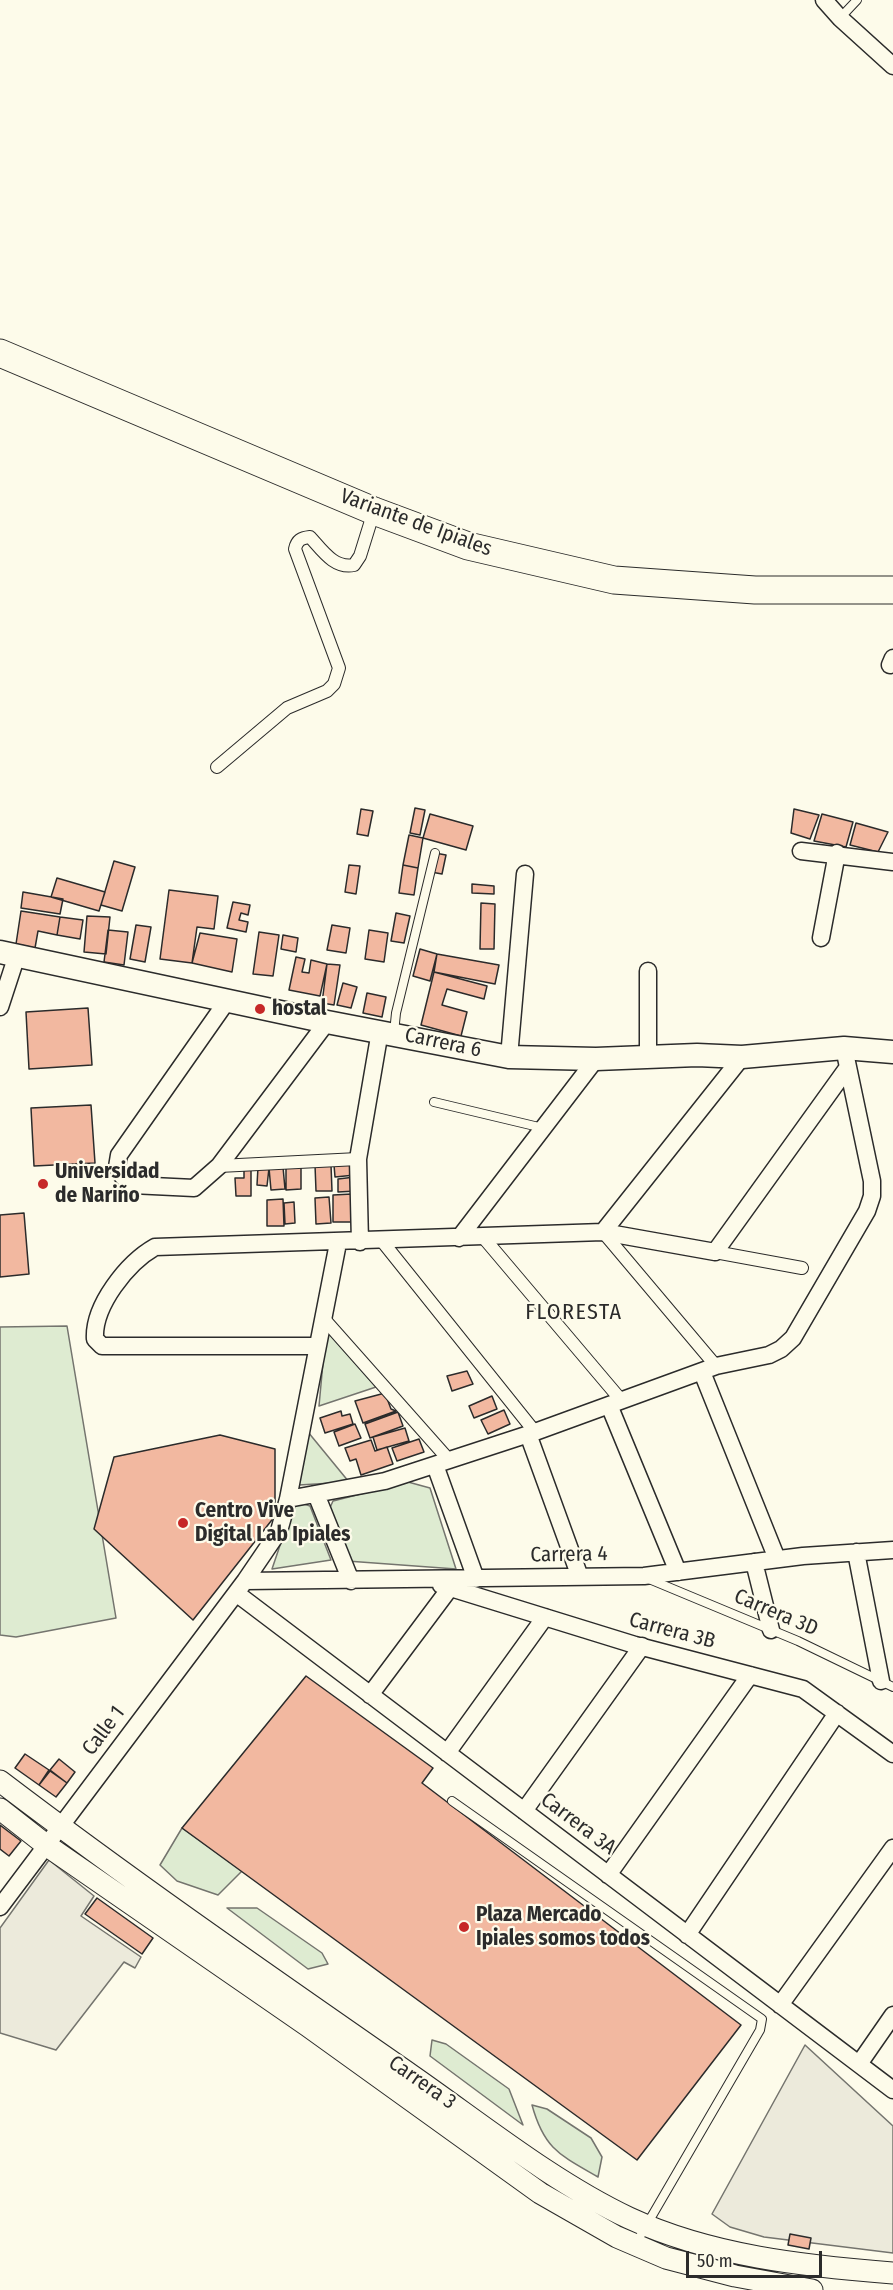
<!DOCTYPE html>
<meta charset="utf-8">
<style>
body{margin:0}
#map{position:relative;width:893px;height:2290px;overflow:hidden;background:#fdfbea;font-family:"Fira Sans Condensed",sans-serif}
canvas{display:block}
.scale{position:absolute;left:686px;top:2251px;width:136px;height:27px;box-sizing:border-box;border:3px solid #2b2b2b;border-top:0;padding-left:8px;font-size:18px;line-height:21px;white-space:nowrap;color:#2b2b2b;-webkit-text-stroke:4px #fdfbea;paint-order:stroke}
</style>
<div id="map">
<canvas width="893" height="2290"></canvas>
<div class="scale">50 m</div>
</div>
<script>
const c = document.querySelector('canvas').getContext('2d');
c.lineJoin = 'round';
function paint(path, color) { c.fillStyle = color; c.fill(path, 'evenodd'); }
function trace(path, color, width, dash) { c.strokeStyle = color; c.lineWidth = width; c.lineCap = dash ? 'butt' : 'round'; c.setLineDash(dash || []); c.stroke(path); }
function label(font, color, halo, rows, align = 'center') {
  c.font = font + ' "Fira Sans Condensed",sans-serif'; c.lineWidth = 4.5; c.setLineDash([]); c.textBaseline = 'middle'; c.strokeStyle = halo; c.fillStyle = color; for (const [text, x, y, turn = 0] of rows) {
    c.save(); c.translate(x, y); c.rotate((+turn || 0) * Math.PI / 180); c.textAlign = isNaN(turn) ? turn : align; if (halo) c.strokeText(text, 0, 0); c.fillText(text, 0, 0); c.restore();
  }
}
const green = new Path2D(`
 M67,1326L116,1618L16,1637L0,1635V1327Z
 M326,1330L376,1387L319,1406Z
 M308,1432L349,1482L299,1485Z
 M408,1482L430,1488L456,1569L347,1561L328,1512L333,1501Z
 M295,1501L310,1506L331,1560L272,1569Z
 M182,1828L242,1871L218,1895L177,1881L160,1865Z
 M227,1908H257L322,1953L328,1964L308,1969Z
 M432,2040L446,2044L509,2089L523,2125L430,2056Z
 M532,2105L547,2109L591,2138L602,2157L598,2177C560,2155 544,2149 532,2105Z`);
paint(green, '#deebd1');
trace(green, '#74746e', 1.5);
const parking = new Path2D(`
 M49,1860L94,1896L81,1916L141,1957L135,1968L124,1962L56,2050L0,2033V1928Z
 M805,2045L893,2126V2253L764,2237L730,2227L712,2214Z`);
paint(parking, '#eceadb');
trace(parking, '#74746e', 1.5);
const building = new Path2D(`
 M415,808L425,810L420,835L410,833Z
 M361,809L373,811L368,836L357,834Z
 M794,809L819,815L810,839L791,833Z
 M430,814L473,826L466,850L423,838Z
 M822,814L853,822L846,847L814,841Z
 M856,823L888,832L878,852L850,845Z
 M409,835L423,838L418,868L403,865Z
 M435,853L446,855L442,874L431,872Z
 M114,861L135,867L122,911L101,905Z
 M349,865L360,866L356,894L345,892Z
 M403,865L418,868L414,895L399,893Z
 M57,878L105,892L99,911L51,897Z
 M472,884L494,886V894L472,893Z
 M169,890L218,896L214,929L197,927L192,963L160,959Z
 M23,892L63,899L60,914L21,908Z
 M233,902L250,905L248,915L241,913L239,920L248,922L246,932L227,928Z
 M481,903L495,904L494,949H480Z
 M21,911L60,917L57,935L38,931L35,948L16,944Z
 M396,913L410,916L404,943L391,941Z
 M87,916L110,917L106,954L84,952Z
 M60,917L83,920L80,939L57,935Z
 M136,925L151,927L145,962L130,959Z
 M332,925L350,928L346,953L327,950Z
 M108,930L128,932L124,965L104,962Z
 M369,930L388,933L384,962L365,959Z
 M259,932L279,935L273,976L253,974Z
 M200,933L237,939L232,972L192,963Z
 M283,935L298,938L296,952L281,949Z
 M420,949L437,954L430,981L413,976Z
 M437,954L499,965L495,984L434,972Z
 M296,957L305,959L302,972L309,973L311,960L327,964L320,996L289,990Z
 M327,964L340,965L334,1005L322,1003Z
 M434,972L487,986L484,999L447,989L442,1005L467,1012L461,1036L421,1025Z
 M343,983L357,987L351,1008L337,1005Z
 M367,993L386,997L382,1017L363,1013Z
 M88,1008L92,1065L29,1069L26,1012Z
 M91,1105L95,1163L34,1166L31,1108Z
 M354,1163L355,1175L335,1177L334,1165Z
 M315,1165H331L332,1191H316Z
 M286,1166H301V1189L286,1190Z
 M258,1167L269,1168L267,1186L257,1185Z
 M283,1167L285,1189L271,1190L269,1168Z
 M244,1168H251V1196H236L235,1178H244Z
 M355,1177L356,1191L338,1192V1179Z
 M352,1194L353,1222H333V1195Z
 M329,1197L331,1223L316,1224L315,1198Z
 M283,1199L284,1226H267V1200Z
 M294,1202L295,1223L285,1224L284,1203Z
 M24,1213L29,1274L0,1277V1215Z
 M467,1371L473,1384L452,1391L447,1376Z
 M385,1393L391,1409L396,1411L363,1423L355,1401Z
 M492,1396L497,1409L474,1418L469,1406Z
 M504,1410L510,1424L488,1434L481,1420Z
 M341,1411L342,1416L350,1414L353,1424L325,1433L320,1418Z
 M398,1412L403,1426L370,1438L365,1424Z
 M355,1424L361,1438L339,1446L334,1432Z
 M405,1428L409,1441L377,1450L373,1437Z
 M220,1435L275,1449V1516L193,1620L94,1529L114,1457Z
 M419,1439L424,1452L397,1461L392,1448Z
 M371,1440L375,1451L387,1447L393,1464L361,1475L356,1459L350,1461L345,1448Z
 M306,1676L433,1768L422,1783L741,2025L637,2160L182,1828Z
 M25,1754L49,1770L39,1785L15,1768Z
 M59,1759L75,1772L67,1783L50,1770Z
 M50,1771L67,1783L56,1797L39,1785Z
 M0,1825L21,1841L9,1856L0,1849Z
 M97,1898L153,1938L142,1954L85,1914Z
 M790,2234L811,2238L809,2249L788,2245Z`);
paint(building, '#f2b8a0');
trace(building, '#2b2b2b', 1.5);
const service = new Path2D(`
 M840,18L857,0
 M394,1033L396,1013L435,853
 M434,1102L543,1128
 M649,1579L798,1641L893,1687
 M452,1801L762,2019L760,2030L635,2245`);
const pedestrian = new Path2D(`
 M217,767L287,708L327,691L334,684L339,668L295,549C297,540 301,538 310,537C322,550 334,569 354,565L360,556L374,511
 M219,1166L358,1159
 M603,1232L716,1366
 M483,1237L621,1400
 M382,1241L535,1432
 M715,1252L802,1268
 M324,1319L449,1460`);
const minor = new Path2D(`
 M824,0L840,18L893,66
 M890,665L893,658
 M801,851L893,862
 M821,938L837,853
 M648,971V1057
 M227,1001L119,1155L117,1167L123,1177L132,1185L194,1188L219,1166L327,1022
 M0,1007L17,955
 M509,1057L525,874
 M603,1232L715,1252L848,1067
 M459,1238L596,1059
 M360,1242L358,1159L380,1031
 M318,1346H102L95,1339C93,1306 127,1263 155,1247L603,1232L742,1057
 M702,1372L777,1559
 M609,1405L678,1572
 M528,1434L580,1577
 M435,1465L476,1579
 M316,1494L351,1581
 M288,1499L385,1481L535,1432L716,1366L769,1355L781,1349L793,1338L867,1211L872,1196V1181L844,1048
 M856,1552L881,1681
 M754,1562L771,1630
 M245,1581L644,1576L803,1556L893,1550
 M441,1585L635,1645L803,1689L893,1754
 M236,1593L893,2090
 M370,1695L450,1588
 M447,1753L545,1617
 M524,1811L642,1646
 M608,1875L750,1675
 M0,1907L245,1581L279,1531L288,1499L338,1243
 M687,1935L837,1713
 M780,2005L893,1848
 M859,2064L893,2015`);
const tertiary = new Path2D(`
 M0,1781C134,1883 273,1979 411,2075C480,2123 553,2182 629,2218C711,2256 804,2266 893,2273
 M0,1809L46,1845L308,2026L540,2193L617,2237L666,2258L735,2276L812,2290`);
const secondary = new Path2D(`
 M0,952L327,1022L509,1057L596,1059L697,1055L742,1057L844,1048L893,1052`);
const trunk = new Path2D(`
 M0,353L374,511L468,546L614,580L755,590H893`);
trace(service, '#2b2b2b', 10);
trace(pedestrian, '#2b2b2b', 14);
trace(minor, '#2b2b2b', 19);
trace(tertiary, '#2b2b2b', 23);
trace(secondary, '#2b2b2b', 25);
trace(trunk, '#2b2b2b', 29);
trace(service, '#fdfbea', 8);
trace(pedestrian, '#fdfbea', 12);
trace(minor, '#fdfbea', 16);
trace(tertiary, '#fdfbea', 21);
trace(secondary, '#fdfbea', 22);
trace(trunk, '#fdfbea', 27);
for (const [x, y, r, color] of [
 [260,1009,6,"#c62828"],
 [43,1184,6,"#c62828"],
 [183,1523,6,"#c62828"],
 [464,1927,6,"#c62828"]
]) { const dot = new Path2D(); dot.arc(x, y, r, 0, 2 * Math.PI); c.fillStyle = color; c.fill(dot); trace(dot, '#fdfbea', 2); }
label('21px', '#2b2b2b', '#fdfbea', [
 ["Variante de Ipiales",416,523,20],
 ["Carrera 6",443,1043,12],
 ["Carrera 4",569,1555,-1],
 ["Carrera 3D",776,1613,23],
 ["Carrera 3B",672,1631,15],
 ["Calle 1",104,1731,-53],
 ["Carrera 3A",578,1824,37],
 ["Carrera 3",422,2083,35]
]);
label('bold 21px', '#2b2b2b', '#fdfbea', [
 ["hostal",272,1009],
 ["Universidad",55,1172],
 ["de Nariño",55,1196],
 ["Centro Vive",195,1511],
 ["Digital Lab Ipiales",195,1535],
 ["Plaza Mercado",476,1915],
 ["Ipiales somos todos",476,1939]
], 'left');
c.letterSpacing = '1.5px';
label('22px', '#2b2b2b', '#fdfbea', [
 ["FLORESTA",574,1313]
]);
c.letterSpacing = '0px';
</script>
